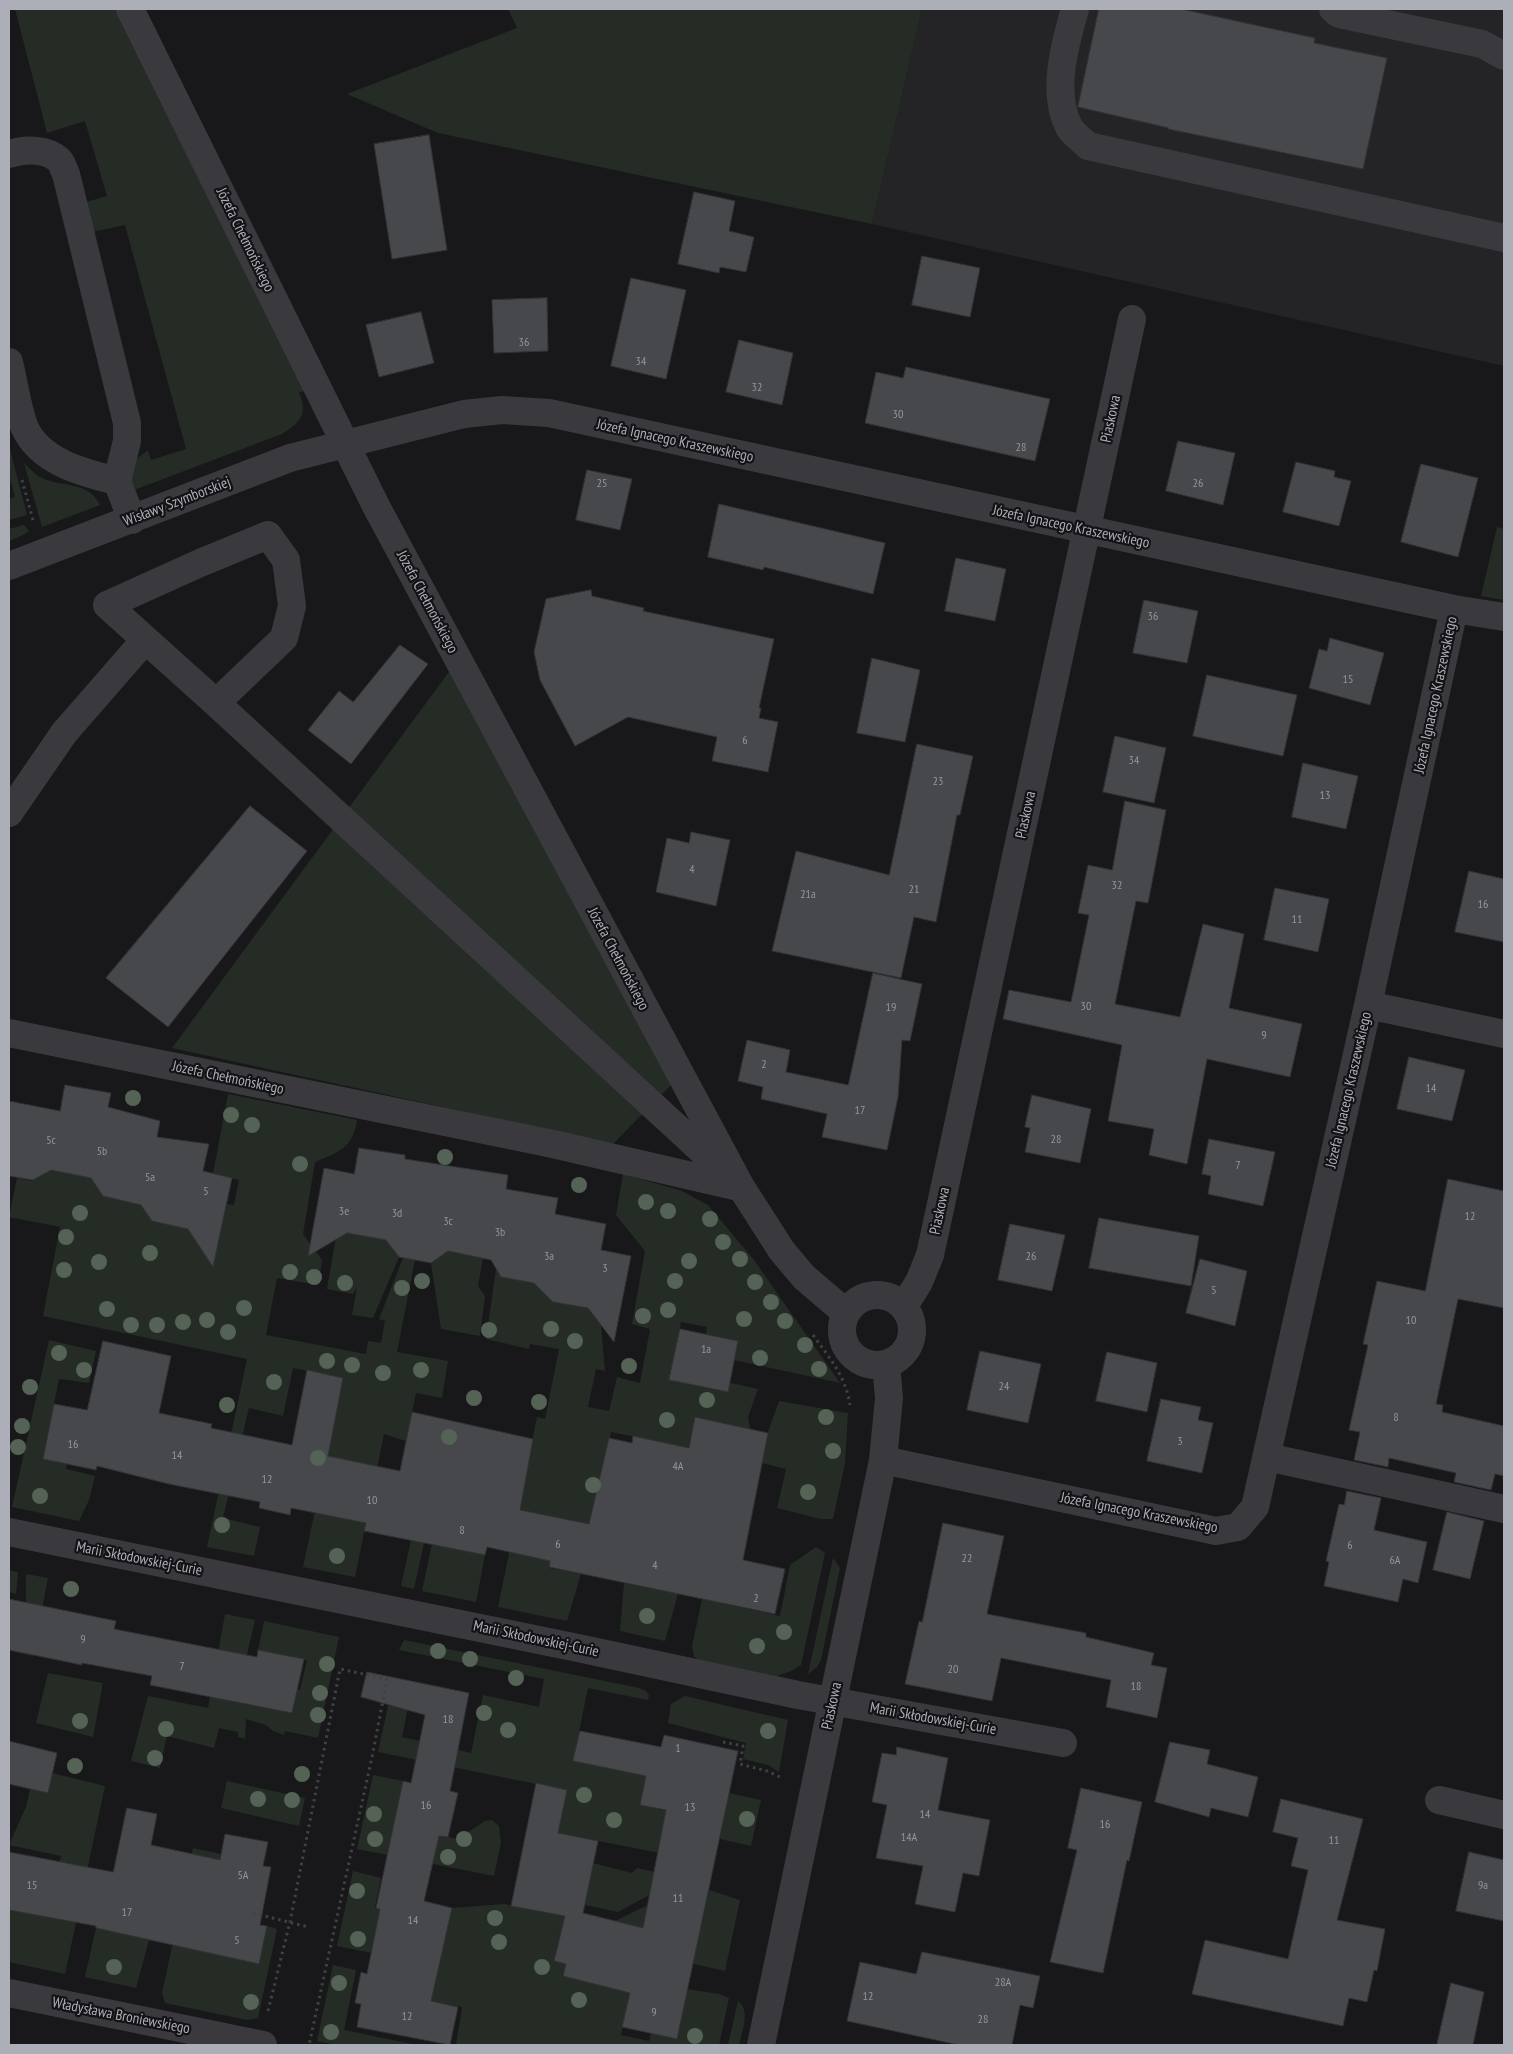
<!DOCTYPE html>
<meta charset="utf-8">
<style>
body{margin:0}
#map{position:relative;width:1513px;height:2054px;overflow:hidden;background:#18181a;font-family:"PT Sans Narrow",sans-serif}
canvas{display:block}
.frame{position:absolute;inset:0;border:10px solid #acafb8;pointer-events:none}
</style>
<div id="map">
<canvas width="1513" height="2054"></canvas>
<div class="frame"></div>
</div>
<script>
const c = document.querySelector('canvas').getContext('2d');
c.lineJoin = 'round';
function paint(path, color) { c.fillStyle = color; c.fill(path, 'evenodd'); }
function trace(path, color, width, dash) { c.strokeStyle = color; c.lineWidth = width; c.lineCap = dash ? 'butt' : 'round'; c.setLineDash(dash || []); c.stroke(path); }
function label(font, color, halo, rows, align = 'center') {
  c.font = font + ' "PT Sans Narrow",sans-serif'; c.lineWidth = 4.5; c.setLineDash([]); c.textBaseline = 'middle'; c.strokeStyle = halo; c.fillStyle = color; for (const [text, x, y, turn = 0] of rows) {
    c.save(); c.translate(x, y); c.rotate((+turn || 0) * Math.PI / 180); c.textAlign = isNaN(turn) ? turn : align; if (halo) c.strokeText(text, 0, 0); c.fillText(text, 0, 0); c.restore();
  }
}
paint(new Path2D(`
 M922,9H1504V366L872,224Z`), '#242427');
paint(new Path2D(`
 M15,9H115L234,247L312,387L299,393C309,415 299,423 282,434L134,490C126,472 132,459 148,451L151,460L186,449L125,225L92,232L83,203L107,196L85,121L47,133Z
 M508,9H922L872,224L438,133L347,94L517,28Z
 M9,445L27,515L9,520V499L15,497L9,475Z
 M24,463C30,468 35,475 42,478C62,488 88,480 100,505L42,527Z
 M24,525L29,531L25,534L9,541V529Z
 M1497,527L1504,529V600L1481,596Z
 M454,665L679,1077L613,1144L172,1048Z
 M228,1094L357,1120C353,1148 339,1152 315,1162L303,1234L322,1260L318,1285L277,1278L266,1335L366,1354L368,1341L381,1343L385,1321L379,1319L403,1258L415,1260L397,1352L448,1361L442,1398L416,1393L406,1441L384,1434L355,1577L303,1567L343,1378L293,1368L283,1416L249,1408L223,1518L260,1527L254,1556L207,1547L247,1359L43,1316L60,1227L9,1217L17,1178L32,1181L39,1177L41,1168L99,1179L98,1188L104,1196L149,1206L147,1214L152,1221L197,1230L218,1244L227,1204L234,1205L239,1180L213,1174Z
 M623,1174L682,1191L708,1205L754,1260L840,1383L734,1360L738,1341L706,1334L707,1327L681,1322L669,1380L720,1391L722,1381L758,1389L748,1417L750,1429L695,1417L689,1448L611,1432L592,1525L536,1514L527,1556L550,1561L549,1568L581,1574L567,1621L498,1607L537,1417L545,1419L559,1349L530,1344L529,1349L486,1339L496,1269L547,1285L597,1309L595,1318L601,1325L605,1371L596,1369L588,1407L609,1411L617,1377L640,1383L650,1329L632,1324L645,1251L616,1215Z
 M337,1231L396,1242L394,1251L399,1257L373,1318L352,1315L357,1287L353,1294L327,1289Z
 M439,1250L483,1258L478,1286L485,1296L480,1336L441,1329L431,1263L437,1259Z
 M49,1340L96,1351L89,1383L59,1379L43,1458L67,1464L66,1469L95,1476L89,1500L79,1521L12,1507Z
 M779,1401L848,1413L845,1463L833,1519H821L777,1508L786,1469L762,1463L768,1432Z
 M421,1494L434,1497L414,1589L401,1586Z
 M432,1544L485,1555L476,1602L422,1591Z
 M816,1547L825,1553L801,1665L791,1671L777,1676L698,1660L694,1656L692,1646L712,1553L731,1557L721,1603L780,1616L790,1565Z
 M833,1558L840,1568L821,1660L817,1667L808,1674Z
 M9,1570L18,1572L16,1594L9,1592Z
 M26,1574L48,1578L33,1656L15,1652L26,1601Z
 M624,1583L678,1594L665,1641L620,1631Z
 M225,1614L255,1620L236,1702L292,1713L297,1689L300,1690L307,1660L258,1650L264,1621L339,1637L318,1738L285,1731L284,1735L273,1731L266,1725L246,1719L245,1739L238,1737V1732L219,1728L214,1748L167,1736L160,1768L131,1761L148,1696L208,1708Z
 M404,1640L639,1688L646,1691L649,1695L648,1700L588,1688L573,1761L646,1776L640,1805L667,1811L685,1858L558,1833L566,1790L378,1752L394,1678L413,1682L402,1737L471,1753L483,1695L539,1707L544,1679L399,1650Z
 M48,1673L103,1683L93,1737L36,1723Z
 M685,1696L788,1720L779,1772L768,1765L743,1759L746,1743L668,1723L671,1704Z
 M52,1773L105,1786L65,1974L9,1962V1910L49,1917L61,1856L9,1845L26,1807L30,1789L48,1793Z
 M373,1775L403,1781L394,1824L419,1832L458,1839L485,1821L492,1820L499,1826L501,1843L494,1876L357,1849Z
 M227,1781L305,1798L299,1826L221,1808Z
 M729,1793L761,1800L751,1846L720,1839Z
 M193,1848L221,1854L259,1964L267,1926L277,1929L258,2018L247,2020L165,2003L162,1993Z
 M593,1863L632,1873L637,1868L655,1872L651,1894L618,1912L580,1904L573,1936L560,1933L554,1961L566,1964L563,1976L630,1993L621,2035L649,2041L651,2033L677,2039L687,1989L719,1994L729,1998L719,2045H456L462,2007L419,1999L426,1964L337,1946L353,1871L381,1878L375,1907L380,1909L375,1934L443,1949L452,1908L504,1904L542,1912Z
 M709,1890L740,1900L725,1971L609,1945L615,1921L648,1905L675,1923L701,1929Z
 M96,1928L149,1940L136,1988L85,1977Z
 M333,1965L356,1970L344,2030L417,2045H337L317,2041Z
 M738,2001C751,2010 742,2032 739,2045H728Z`), '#252c26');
const building = new Path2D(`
 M1099,9H1181L1315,38L1314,43L1387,58L1363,169L1168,129L1169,128L1078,107Z
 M429,135L447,250L392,259L374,144Z
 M694,192L735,201L729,231L754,237L746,272L720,267L719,273L678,264Z
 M922,256L980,268L970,317L912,305Z
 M631,278L686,290L666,379L611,366Z
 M547,298L548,351L494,353L492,300Z
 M421,312L434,363L379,377L366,325Z
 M739,340L793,353L782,405L726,392Z
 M906,367L1050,399L1035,461L865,423L876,372L903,378Z
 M1178,441L1235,453L1223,505L1166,491Z
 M1296,462L1335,471L1334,477L1351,481L1339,526L1283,512Z
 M1421,464L1478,478L1458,557L1401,542Z
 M587,470L632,479L620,530L576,520Z
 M719,504L885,543L873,594L764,567L763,570L708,557Z
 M956,558L1006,569L995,621L945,611Z
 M591,590L592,596L644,608L643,611L774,639L759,708H761L759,718L778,722L768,772L712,761L717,737L628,717L575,746L540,680L534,652L546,599Z
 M1144,600L1198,611L1187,663L1133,653Z
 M1330,638L1384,653L1370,705L1309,688L1319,649L1327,651Z
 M400,645L428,664L351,764L308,730L339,691L353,702Z
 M872,658L920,670L905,742L857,733Z
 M1207,675L1297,695L1283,756L1193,736Z
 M1115,736L1166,748L1154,803L1103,792Z
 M917,744L973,756L960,815H957L936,922L914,917L901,978L772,951L796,851L889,875Z
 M1303,763L1358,776L1346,829L1292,817Z
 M1125,801L1166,810L1148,903L1136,901L1115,1004L1180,1017L1203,924L1244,934L1229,1008L1302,1024L1290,1077L1207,1059L1187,1164L1149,1155L1154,1129L1108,1121L1122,1045L1003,1019L1009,990L1071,1002L1089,915L1078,913L1088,865L1112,870Z
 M250,806L307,851L168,1027L106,978Z
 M691,832L730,840L716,906L656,892L667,838L689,843Z
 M1469,871L1504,879V942L1455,932Z
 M1275,888L1329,899L1318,952L1264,940Z
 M873,973L922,984L910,1041L902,1040L898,1097L887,1150L822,1137L827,1114L761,1099L763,1087L738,1081L747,1040L790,1050L786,1072L848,1085Z
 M1409,1057L1465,1070L1452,1121L1397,1109Z
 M65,1085L111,1093L108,1107L160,1121L157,1137L209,1144L203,1171L232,1178L213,1267L188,1229L152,1221L141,1205L103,1196L91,1178L51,1170L33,1180L9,1176V1101L60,1111Z
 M1032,1095L1091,1109L1080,1163L1025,1152L1030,1128L1025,1127Z
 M1209,1139L1275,1152L1263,1206L1208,1194L1211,1176L1202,1174Z
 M359,1148L405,1155V1159L508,1175L506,1189L558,1198L555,1214L606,1224L601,1250L631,1256L614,1342L588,1308L553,1302L534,1283L501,1277L491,1260L448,1251L431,1263L399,1257L386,1240L347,1233L308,1256L324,1168L354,1174Z
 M1448,1179L1504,1191V1308L1458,1299L1436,1404L1443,1405L1442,1412L1504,1426V1476L1495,1474L1491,1490L1454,1482L1456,1473L1389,1458L1388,1467L1354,1460L1360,1432L1349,1430L1368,1345L1363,1344L1377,1281L1425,1291Z
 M1099,1218L1199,1236L1191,1286L1089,1268Z
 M1010,1224L1065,1235L1052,1291L998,1280Z
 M1200,1259L1247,1271L1235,1326L1186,1313Z
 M680,1329L738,1341L728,1392L669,1380Z
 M103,1341L171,1356L159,1413L212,1424L211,1428L292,1445L307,1370L343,1378L328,1456L400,1471L412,1412L533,1439L520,1510L589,1524L609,1438L632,1443L633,1436L689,1448L695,1417L768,1433L743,1560L785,1569L775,1614L549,1567L550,1561L487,1547L485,1555L364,1531L366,1523L291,1508L290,1515L259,1508L260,1502L169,1484L97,1466L96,1470L43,1459L54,1404L87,1410Z
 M980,1351L1041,1364L1028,1423L967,1410Z
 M1107,1352L1157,1363L1147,1412L1096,1401Z
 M1161,1399L1201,1407L1198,1420L1213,1423L1202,1473L1147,1461Z
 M1347,1491L1381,1498L1374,1530L1427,1542L1418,1583L1403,1579L1398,1602L1324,1586L1329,1562L1326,1561L1339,1504L1344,1505Z
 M1447,1512L1484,1521L1470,1579L1433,1570Z
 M943,1523L1004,1536L987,1614L1086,1633V1637L1154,1653L1151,1665L1167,1668L1157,1718L1106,1707L1111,1680L1001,1658L992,1701L905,1684L919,1621L922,1622Z
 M9,1599L116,1621L114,1629L257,1657L258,1650L304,1659L292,1713L150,1685L152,1676L82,1663V1665L9,1650Z
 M367,1672L469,1693L450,1791L458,1793L448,1837L439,1836L424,1901L452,1908L431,2001L458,2007L450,2045L357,2027L361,2004L355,2003L361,1972L367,1974L380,1909L376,1908L403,1781L411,1783L425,1715L361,1697Z
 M580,1731L661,1747L664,1735L738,1751L677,2039L622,2027L630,1993L563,1976L566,1964L554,1961L565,1916L511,1906L536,1783L567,1790L558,1833L598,1841L583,1913L643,1928L666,1810L640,1805L646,1776L573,1761Z
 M9,1741L57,1753L48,1793L9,1784Z
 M1170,1742L1210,1750L1207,1764L1258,1777L1248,1817L1211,1808L1209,1817L1155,1802Z
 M897,1747L948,1758L938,1810L990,1820L979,1876L963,1873L955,1912L915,1904L923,1866L876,1858L887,1805L872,1802L882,1753L896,1755Z
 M1081,1788L1142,1802L1129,1861L1127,1860L1103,1973L1050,1962L1077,1850L1068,1848Z
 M1281,1799L1363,1819L1337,1920L1385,1929L1377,1971L1374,1970L1367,2002L1349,1998L1343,2026L1192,1994L1205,1940L1288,1959L1308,1870L1291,1866L1298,1838L1273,1832Z
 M127,1808L157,1814L151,1845L220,1860L225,1834L268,1842L263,1866L271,1867L260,1925L267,1926L259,1964L96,1928V1926L9,1910V1852L113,1872Z
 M1469,1852L1504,1860V1921L1456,1911Z
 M922,1952L1040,1976L1033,2008L1020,2005L1012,2045H959L847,2021L860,1962L916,1974Z
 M1451,1983L1484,1992L1473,2045H1437Z`);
paint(building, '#47484c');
trace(building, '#333236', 1);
trace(new Path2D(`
 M22,480L33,520
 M813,1335C829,1357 846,1377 850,1405
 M723,1742L743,1746L740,1764L767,1771L780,1777
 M253,1913L308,1927
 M268,2011L290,1922L340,1669L387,1679L372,1757L309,2045`), '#404145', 3, [2.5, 4]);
trace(new Path2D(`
 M130,9L376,506L741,1187L782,1251L804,1277L846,1313
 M1075,9C1065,44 1051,92 1069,127C1073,134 1082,140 1088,146L1504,238
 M1333,9L1339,14L1482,44L1504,56
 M9,154C24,149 46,148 59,160C62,163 64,170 66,174L127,423V441L117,481L132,520
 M9,362C14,383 17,406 24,426C39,462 84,473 117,481
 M9,566L290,458L464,414L502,410L549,413L1454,609L1504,617
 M216,703L284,638L292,606L286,560L268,535L200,563L107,605L216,703L725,1172
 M9,813L64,733L145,640
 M1368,1005L1504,1034
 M9,1033L553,1144L739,1187
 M842 1330a35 35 0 1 1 70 0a35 35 0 1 1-70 0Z
 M904,1306L919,1282L930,1255L1132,319
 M1267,1457L1504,1509
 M883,1460L1216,1531L1238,1527L1255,1507L1368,1005L1454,609
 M9,1532L578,1648L798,1695L1063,1743
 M1439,1800L1504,1815
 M9,1993L263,2045
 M761,2045L883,1460L889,1398L886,1364`), '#3a3a3e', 28);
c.fillStyle = '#546356';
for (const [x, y] of [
 [133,1098],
 [231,1115],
 [252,1125],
 [445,1157],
 [300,1164],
 [579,1185],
 [646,1202],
 [668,1211],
 [80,1213],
 [710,1219],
 [66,1237],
 [723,1242],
 [150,1253],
 [740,1259],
 [689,1261],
 [99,1262],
 [64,1270],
 [290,1272],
 [314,1277],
 [422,1281],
 [675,1281],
 [755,1282],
 [345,1283],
 [402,1288],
 [771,1302],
 [244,1308],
 [107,1309],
 [668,1310],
 [643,1316],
 [744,1319],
 [207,1320],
 [785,1321],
 [183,1322],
 [131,1325],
 [157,1325],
 [551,1329],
 [489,1330],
 [228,1332],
 [575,1341],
 [805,1345],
 [59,1353],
 [760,1358],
 [327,1361],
 [352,1365],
 [629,1366],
 [819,1369],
 [84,1370],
 [421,1370],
 [383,1373],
 [274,1382],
 [30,1387],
 [474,1398],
 [707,1400],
 [539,1402],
 [227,1405],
 [826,1417],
 [667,1420],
 [22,1426],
 [449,1437],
 [18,1447],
 [833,1451],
 [318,1458],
 [593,1485],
 [808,1492],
 [40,1496],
 [222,1525],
 [337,1556],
 [71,1589],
 [647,1616],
 [784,1632],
 [757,1646],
 [438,1651],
 [470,1659],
 [327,1664],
 [516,1678],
 [320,1693],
 [484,1713],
 [318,1715],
 [80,1721],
 [166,1729],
 [508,1730],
 [768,1731],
 [155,1758],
 [75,1766],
 [302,1774],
 [584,1795],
 [258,1799],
 [292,1800],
 [374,1814],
 [747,1819],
 [614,1820],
 [375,1839],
 [464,1839],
 [448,1857],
 [357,1891],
 [495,1918],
 [358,1939],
 [499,1942],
 [114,1967],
 [542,1967],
 [339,1983],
 [579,2000],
 [251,2002],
 [331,2032],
 [695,2036]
]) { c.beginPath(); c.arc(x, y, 8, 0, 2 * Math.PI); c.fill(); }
label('12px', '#93959d', null, [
 ["36",524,343],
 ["34",641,362],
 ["32",757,388],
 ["30",898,415],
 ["28",1021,448],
 ["25",602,484],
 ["26",1198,484],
 ["36",1153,617],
 ["15",1348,680],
 ["6",745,741],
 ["34",1134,761],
 ["23",938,782],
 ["13",1325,796],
 ["4",692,870],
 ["32",1117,886],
 ["21",914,890],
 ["21a",808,895],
 ["16",1483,905],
 ["11",1297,920],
 ["30",1086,1007],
 ["19",891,1008],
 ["9",1264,1036],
 ["2",764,1065],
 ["14",1431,1089],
 ["17",860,1111],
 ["28",1056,1140],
 ["5c",51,1141],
 ["5b",102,1152],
 ["7",1238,1166],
 ["5a",150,1178],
 ["5",206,1192],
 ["3e",344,1212],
 ["3d",397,1214],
 ["12",1470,1217],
 ["3c",448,1222],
 ["3b",500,1233],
 ["3a",549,1257],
 ["26",1031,1257],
 ["3",605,1269],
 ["5",1214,1291],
 ["10",1411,1321],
 ["1a",706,1350],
 ["24",1004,1387],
 ["8",1396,1418],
 ["3",1180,1442],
 ["16",73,1445],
 ["14",177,1456],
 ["4A",678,1467],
 ["12",267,1480],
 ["10",372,1501],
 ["8",462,1531],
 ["6",558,1545],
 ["6",1350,1546],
 ["22",967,1559],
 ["6A",1395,1561],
 ["4",655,1566],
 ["2",756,1599],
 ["9",83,1640],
 ["7",182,1667],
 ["20",953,1670],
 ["18",1136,1687],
 ["18",448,1720],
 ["1",678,1749],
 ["16",426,1806],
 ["13",690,1808],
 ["14",925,1815],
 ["16",1105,1825],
 ["14A",909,1838],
 ["11",1334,1841],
 ["5A",243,1876],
 ["15",32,1886],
 ["9a",1483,1886],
 ["11",678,1899],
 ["17",127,1913],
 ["14",413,1921],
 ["5",237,1941],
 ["28A",1003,1983],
 ["12",868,1997],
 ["9",654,2013],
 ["12",407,2017],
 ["28",983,2020]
]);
label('15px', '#acafb8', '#131315', [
 ["Józefa Chełmońskiego",245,240,64],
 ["Piaskowa",1111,419,-78],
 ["Józefa Ignacego Kraszewskiego",675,441,12],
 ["Wisławy Szymborskiej",177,502,-21],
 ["Józefa Ignacego Kraszewskiego",1071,527,12],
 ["Józefa Chełmońskiego",427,602,62],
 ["Józefa Ignacego Kraszewskiego",1436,695,-78],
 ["Piaskowa",1026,815,-78],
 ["Józefa Chełmońskiego",618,959,62],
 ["Józefa Chełmońskiego",228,1078,12],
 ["Józefa Ignacego Kraszewskiego",1349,1090,-77],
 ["Piaskowa",940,1211,-78],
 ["Józefa Ignacego Kraszewskiego",1139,1513,11],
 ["Marii Skłodowskiej-Curie",139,1559,11],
 ["Marii Skłodowskiej-Curie",536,1639,12],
 ["Piaskowa",832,1706,-78],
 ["Marii Skłodowskiej-Curie",933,1719,10],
 ["Władysława Broniewskiego",121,2016,11]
]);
</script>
